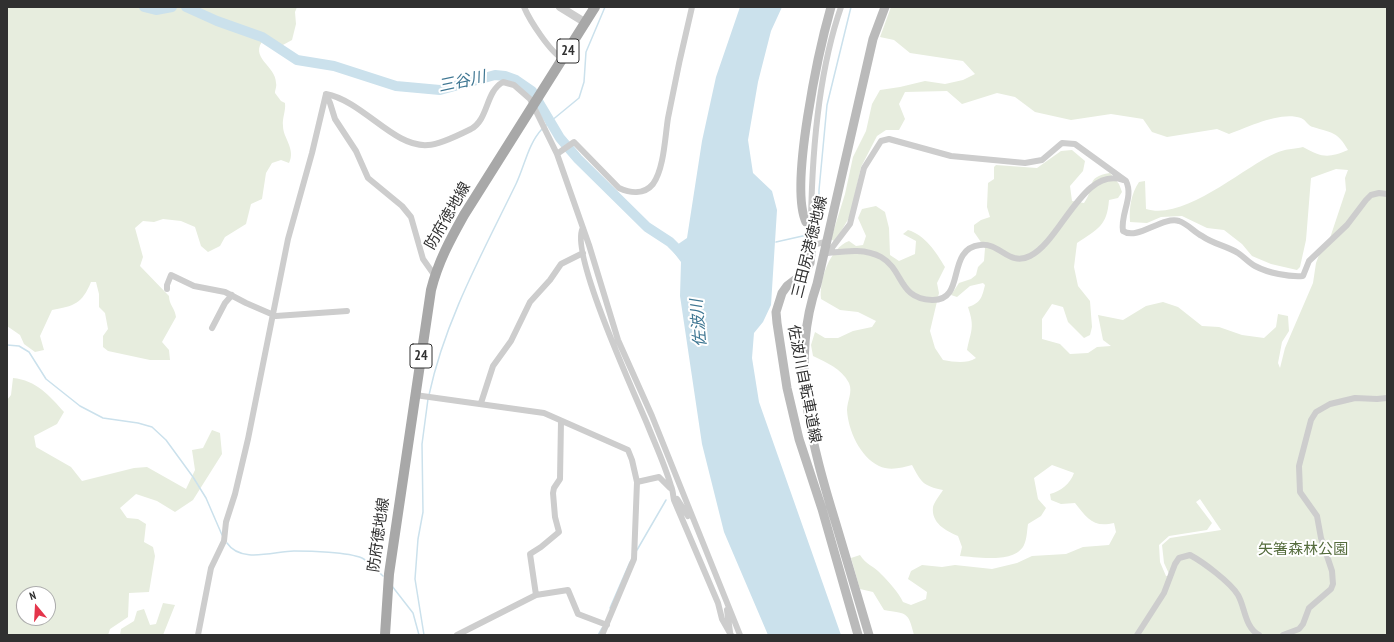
<!DOCTYPE html>
<meta charset="utf-8">
<style>
body{margin:0}
#map{position:relative;width:1394px;height:642px;overflow:hidden;background:#fff;font-family:"PT Sans Narrow",sans-serif}
canvas{display:block}
.frame{position:absolute;inset:0;border:8px solid #303030;pointer-events:none}
.north{position:absolute;left:16px;top:586px;width:40px;height:40px;box-sizing:border-box;background:#fff;border:1px solid #acacac;border-radius:50%;rotate:342deg;font-size:11px;font-weight:700;line-height:16px;text-align:center;color:#303030}
.north::after{content:'';display:block;margin:auto;width:14px;height:18px;background:#e4354b;clip-path:polygon(50% 0,100% 100%,50% 72%,0 100%)}
</style>
<div id="map">
<canvas width="1394" height="642"></canvas>
<div class="frame"></div>
<div class="north">N</div>
</div>
<script>
const c = document.querySelector('canvas').getContext('2d');
c.lineJoin = 'round';
function paint(path, color) { c.fillStyle = color; c.fill(path, 'evenodd'); }
function trace(path, color, width, dash) { c.strokeStyle = color; c.lineWidth = width; c.lineCap = dash ? 'butt' : 'round'; c.setLineDash(dash || []); c.stroke(path); }
function label(font, color, halo, rows, align = 'center') {
  c.font = font + ' "PT Sans Narrow","Noto Sans JP",sans-serif'; c.lineWidth = 4; c.setLineDash([]); c.textBaseline = 'middle'; c.strokeStyle = halo; c.fillStyle = color; for (const [text, x, y, turn = 0] of rows) {
    c.save(); c.translate(x, y); c.rotate((+turn || 0) * Math.PI / 180); c.textAlign = isNaN(turn) ? turn : align; if (halo) c.strokeText(text, 0, 0); c.fillText(text, 0, 0); c.restore();
  }
}
paint(new Path2D(`
 M7,7H297L295,12L296,24L292,40L281,46L271,39H264C248,58 276,65 276,83C277,86 275,90 275,93L281,101L285,103C286,111 282,118 283,126C283,138 296,149 289,163L281,160L272,163L266,173L262,199L251,204L246,224L225,237L220,246L208,252L201,246L195,227L181,221L163,219L154,222L143,221L135,228L143,257L140,266L169,296C169,305 175,308 176,317L162,342L169,350L170,360H150L108,351L103,347V336L108,329L105,313L99,307V294L96,282H91C82,304 74,306 52,310L40,336L44,350L35,352L24,344L20,335L7,326Z
 M891,7H1387V635H914C908,611 907,614 884,610L873,592L860,589L851,558L860,555C866,565 874,566 881,574C888,581 899,593 903,602L911,605L926,599L927,592L908,579L911,571L922,565L942,567L955,565L992,569L1017,563L1032,556L1066,554L1083,547L1109,545L1116,532L1114,523C1093,528 1087,518 1075,503L1061,504L1051,500L1050,494C1061,491 1070,484 1074,473L1052,465L1034,478L1038,499L1046,508L1041,516L1028,524C1027,530 1027,539 1024,545C1015,564 976,557 960,556L962,547L958,536C946,531 931,523 933,507C934,502 940,495 943,490C923,486 921,482 912,465C902,468 889,471 879,466C860,457 848,430 847,410C847,401 853,392 849,383C841,368 827,363 813,356L811,345L815,332L825,338H838L853,331L872,327L876,321L858,312L840,310L821,299C819,280 830,248 849,241L856,246L863,245L866,236L858,218L862,209L876,206L885,212L889,228L890,255L899,261L915,254L916,241L903,234L908,230C925,235 936,252 945,267L937,283L939,293L930,331L935,348L943,360C955,362 966,364 976,358L967,350C971,330 975,328 968,307C981,303 982,297 985,285L983,283L970,286L957,297L951,295L959,283L971,279L976,275L978,267L984,261L985,248L974,232V225L981,220L990,217L987,207L988,183L994,179V167L996,165L1037,168L1061,151L1072,150L1085,161L1083,171L1070,186L1072,201L1084,203C1096,187 1084,177 1110,173L1119,184L1122,192L1118,198L1109,200C1107,226 1098,229 1077,243L1074,267L1078,286L1090,301L1092,327L1090,335L1084,338L1068,322L1063,307L1052,304L1042,319V339L1060,344L1070,354L1088,353L1097,347L1111,346L1103,340L1098,315L1123,320L1146,306L1163,302L1178,307L1202,326L1219,327L1242,335L1264,338L1276,327L1278,314L1288,316L1289,331L1282,342L1278,363L1280,368L1285,348L1313,283L1316,263L1319,255L1328,244L1346,190L1345,178L1348,170L1336,169L1311,178L1306,240L1300,267L1297,270L1271,264L1252,256L1242,244L1224,230L1207,228L1182,216L1161,217L1147,223L1130,222C1129,208 1131,194 1139,182L1145,181L1146,209C1185,221 1242,168 1276,153C1284,149 1295,149 1303,147C1322,158 1329,158 1348,150C1337,131 1332,133 1313,127C1308,126 1306,120 1301,118C1280,111 1249,127 1229,134L1217,129L1167,137L1152,132L1143,119L1111,114L1071,120L1035,112L1015,97L997,93L962,104L947,91L905,92L899,104L905,119L899,130H886L877,136L861,167L850,216L835,242L831,239L845,194L853,157L866,131L872,104L880,90L900,87L925,81L945,84L963,80L975,74L963,61L910,53L894,40L880,37ZM1200,499L1221,530L1170,538L1162,545L1164,563L1170,576H1166L1160,562L1159,545L1169,536L1207,530L1212,523L1196,502Z
 M13,378C36,380 50,396 64,412L57,424L34,436L36,447L71,467L82,481L134,468L147,467L186,489L195,470L192,450L203,448L212,430L220,433L222,454L193,500L175,512L157,501L136,494L120,508L127,518L138,519L146,524L144,542L153,547L155,556L149,592L129,593L128,617L110,629L108,635H7V400L11,395ZM24,594H48V618H24Z
 M163,603L175,605L163,635H120L121,629L134,621L137,611L144,609L150,625L156,624Z`), '#e7edde');
paint(new Path2D(`
 M740,7H782L771,31L758,82L748,140L753,173L772,191L777,210L771,305L763,322L754,333L752,358L759,402L841,635H768L724,532L702,444L680,296L681,262L671,249L687,238L702,141L716,77Z`), '#cbe1ec');
trace(new Path2D(`
 M545,126L579,98L584,82L586,52L605,7
 M814,233L819,225V190L827,105L851,7
 M776,242L807,235
 M7,345L19,346L29,352L46,379L80,406L103,418L138,423L152,427L166,440L193,477L206,498L222,535
 M429,395C445,320 483,252 516,184C525,165 528,144 542,129
 M227,543C241,564 275,551 294,551C310,551 348,552 362,558C370,562 376,570 383,576
 M637,550L666,500
 M392,586L413,613L419,635
 M610,608L630,562
 M424,635L415,579L418,539L423,512L422,444L428,399
 M598,635L602,628`), '#cbe1ec', 1.5);
trace(new Path2D(`
 M144,7L156,10L172,7
 M186,7L217,21L262,37L297,60L334,66L396,86L440,90L495,75L505,76L516,80L532,91L560,138L578,159L647,227L670,242L683,255`), '#cbe1ec', 10);
trace(new Path2D(`
 M524,7C530,21 550,52 563,59
 M326,94C363,101 394,148 428,145C439,145 461,134 471,129C489,119 485,92 503,82L514,85L530,99L557,154L589,245L618,340L652,416L740,635
 M326,94L330,103L335,119L356,151L368,178L402,206L411,217L423,259L435,276
 M557,154L574,142L619,188C630,193 644,195 653,184C664,169 665,137 668,118C675,81 683,44 692,7
 M811,222C812,153 818,73 841,7
 M583,228C568,250 636,397 648,426C656,446 665,465 671,486C673,490 673,496 674,500L718,603L722,619L731,635
 M811,245L826,242
 M828,253C846,251 865,248 881,257C904,270 898,299 932,300C967,301 945,249 980,245C1000,242 1009,267 1030,256C1061,241 1083,166 1123,180
 M823,254L828,253L850,224L864,168L881,141L889,139L951,156L1025,163L1042,160L1062,143L1075,144L1126,181C1134,197 1120,214 1123,231C1137,241 1162,216 1179,221C1188,224 1194,232 1202,236C1213,244 1227,246 1238,253C1244,257 1249,263 1255,266C1268,273 1289,277 1303,276L1309,261L1347,225L1366,200L1371,195L1379,193L1387,194
 M167,289V285L171,275L194,286L225,292L246,303L276,316L347,311
 M212,328L225,303L232,295
 M415,395L544,413L628,450L632,460L637,482L634,559L602,635
 M481,403L493,366L511,341L530,302L550,280L561,264L583,253
 M637,482L659,477L670,488
 M677,499L688,516
 M536,595L568,590L578,614L607,625
 M727,610L730,632
 M198,635L211,568L224,541L226,522L235,494L248,439L288,239L312,153L326,94
 M457,635L536,595L530,554L541,547L559,532L555,517L553,493L554,488L560,479L561,421
 M1137,635L1164,593L1175,564L1179,558L1190,555C1203,562 1230,582 1238,595C1245,607 1245,628 1259,635
 M1283,635L1299,629L1303,624L1309,608L1331,589L1333,584L1332,571L1321,538L1317,516L1300,492L1299,466L1311,420L1316,412L1330,404L1355,398L1377,399L1387,398`), '#cdcdcd', 6);
trace(new Path2D(`
 M560,7L586,23`), '#cdcdcd', 8);
trace(new Path2D(`
 M831,7C819,49 789,186 806,222H811V253L810,263L804,273L787,286L782,293L776,312L777,323L787,388L799,439L822,509L858,635
 M869,635C858,598 847,561 836,524C812,446 789,364 817,284L873,39L885,7`), '#bababa', 9);
trace(new Path2D(`
 M385,635L389,574L431,290C438,262 450,240 464,215L595,7`), '#a8a8a8', 10);
for (const [x, y, w] of [
 [568,51,22],
 [421,356,22]
]) { const box = new Path2D(); box.roundRect(x - w / 2, y - 12, w, 24, 3); c.fillStyle = '#fff'; c.fill(box); trace(box, '#303030', 1); }
label('bold 14px', '#303030', null, [
 ["24",568,51],
 ["24",421,356]
]);
label('15px', '#303030', '#fff', [
 ["防府徳地線",448,216,-60],
 ["三田尻港徳地線",810,247,-76],
 ["佐波川自転車道線",804,384,79],
 ["防府徳地線",379,535,-82]
]);
label('15px', '#556c3d', '#fff', [
 ["矢箸森林公園",1303,550]
]);
label('italic 16px', '#3e7692', '#fff', [
 ["三谷川",462,82,-12],
 ["佐波川",699,323,-95]
]);
</script>
